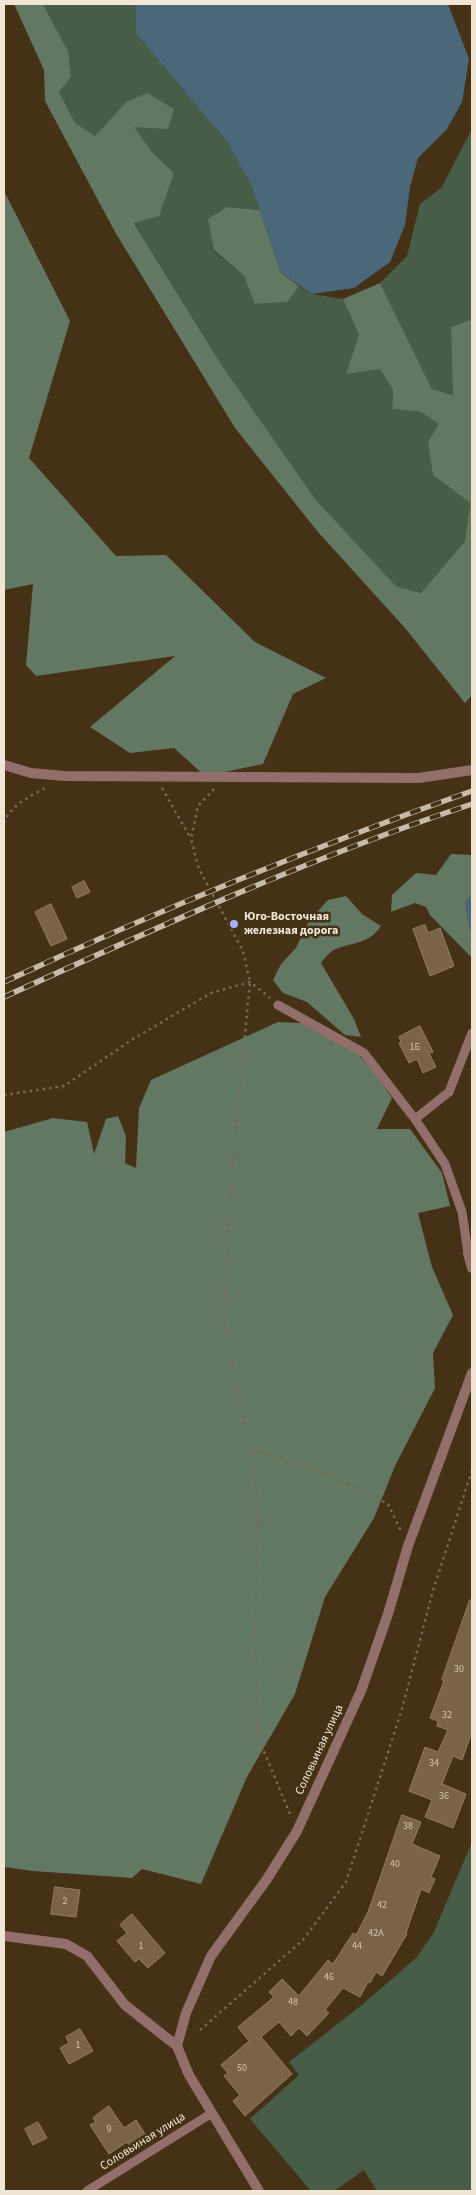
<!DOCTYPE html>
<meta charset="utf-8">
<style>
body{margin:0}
#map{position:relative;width:476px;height:2195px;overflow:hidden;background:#443116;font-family:"Source Sans 3",sans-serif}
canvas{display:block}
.frame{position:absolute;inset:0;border:5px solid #f1e6d6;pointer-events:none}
</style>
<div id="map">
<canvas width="476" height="2195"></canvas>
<div class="frame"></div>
</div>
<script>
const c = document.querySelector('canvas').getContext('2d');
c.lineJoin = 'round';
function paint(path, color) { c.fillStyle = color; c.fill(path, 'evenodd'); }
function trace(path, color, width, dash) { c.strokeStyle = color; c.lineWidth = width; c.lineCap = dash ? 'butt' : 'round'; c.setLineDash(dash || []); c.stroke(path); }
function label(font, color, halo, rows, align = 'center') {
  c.font = font + ' "Source Sans 3",sans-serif'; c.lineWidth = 5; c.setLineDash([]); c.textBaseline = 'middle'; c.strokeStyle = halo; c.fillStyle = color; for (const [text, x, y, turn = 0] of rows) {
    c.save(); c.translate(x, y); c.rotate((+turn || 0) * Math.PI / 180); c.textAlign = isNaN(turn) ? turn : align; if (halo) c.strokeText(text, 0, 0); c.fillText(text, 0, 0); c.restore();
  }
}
paint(new Path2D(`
 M43,4H135L136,34L228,143L252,187L260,210L227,207L214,251L244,276L256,304L288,302L299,286L312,294L343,299L359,335L393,390L392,409L421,412L440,424L433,475L470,503L465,541L421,593L396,586L316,500L221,364L134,222L174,173L152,152L133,127L126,102L95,136L75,124L59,92L68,51Z
 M472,129V319L451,327L454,395L432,389L380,283L407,256L420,204L441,188Z
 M472,1842V2191H377L364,2170L334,2191H311L250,2119L299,2075L289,2062L363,2004L416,1958L433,1934Z`), '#475d48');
paint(new Path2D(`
 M14,4H43L68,51L71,77L59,92L75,123L95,136L126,102L147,93L174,109L168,129L134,127L152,152L174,173L159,216L134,223L221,364L316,500L396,586L421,593L465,541L470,503L433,475L428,442L439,424L421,412L392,409L393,390L380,369L346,374L359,335L343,299L380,283L432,389L453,395L451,327L472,319V695L465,703L405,628L318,532L235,428L115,232L45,101L44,70Z
 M4,191L70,321L29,458L116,556L166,555L255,642L326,678L293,694L263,764L205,776L174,748L130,753L90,727L175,656L36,676L26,665L33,584L4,590Z
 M227,207L260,210L281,273L299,286L288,302L255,304L244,276L214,250L208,219Z
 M451,854L472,855V895L465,902L470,930L472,932V958L430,915L426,907L415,903L391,912L392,895L416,873L436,875Z
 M346,896L362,914L381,926C369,944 354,942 336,949C330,951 325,958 321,963L354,1019L361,1037L345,1035L307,1002L283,993L273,980L281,964L296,948L309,921L328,900Z
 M278,1022L302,1023L358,1054L374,1072L392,1098L377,1129H410L442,1173L450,1206L418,1213L432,1267L453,1315L433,1353L435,1388L395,1466L374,1518L325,1597L295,1694L247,1777L201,1884L142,1869L132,1878L33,1871L4,1867V1132L53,1118L87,1122L94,1154L106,1119L118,1116L126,1136L125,1163L136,1168L139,1108L151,1080Z`), '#627862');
paint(new Path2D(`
 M135,4H448L469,59L462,102L447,129L418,158L410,187L405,225L390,262L354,288L312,294L281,273L252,187L228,143L136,34Z
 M472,895V932L470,930L465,902Z`), '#4b6878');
const building = new Path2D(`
 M84,881L90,892L77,898L72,887Z
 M51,904L67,939L51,946L35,912Z
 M425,925L428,933L440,928L454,966L430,976L413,929Z
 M420,1026L433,1052L429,1053L436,1067L423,1073L417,1059L409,1063L399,1043L401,1042L399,1037Z
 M470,1600H472V1732L462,1760L453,1756L442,1784L466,1794L453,1828L425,1817L432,1800L409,1791L425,1747L438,1752L448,1730L437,1726L438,1721L430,1718L444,1681L442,1680Z
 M402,1815L421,1822L412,1844L440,1856L431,1877L435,1879L429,1893L421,1889L406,1933L407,1934L382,1976L376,1972L370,1983L368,1982L360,1997L343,1988L325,2010L329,2013L307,2036L299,2028L291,2036L279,2022L261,2037L292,2074L245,2116L233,2101L240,2095L224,2076L228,2073L221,2065L249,2041L238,2027L274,1997L269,1992L282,1979L299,1996L328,1960L333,1964L353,1933L356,1935L368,1912Z
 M55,1887L80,1890L76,1917L51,1914Z
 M132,1914L165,1953L148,1968L139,1959L135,1962L117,1941L127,1933L120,1925Z
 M80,2029L93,2051L69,2064L60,2048L69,2043L66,2037Z
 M109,2106L124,2128L136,2120L149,2140L133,2151L127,2142L109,2154L90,2125L96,2122L93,2118Z
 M38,2122L47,2138L33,2145L25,2129Z`);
paint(building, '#796448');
trace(building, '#937e60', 1);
trace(new Path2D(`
 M162,788L190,837
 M214,789L198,806L191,839L199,869L243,951L250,982L228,1211L225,1329L250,1448L332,1475L388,1504L401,1531
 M4,823C9,806 32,795 47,787
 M4,1095L64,1086L133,1039L211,993L250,982L270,998
 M250,1448L258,1497L255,1636L258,1737L290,1814
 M200,2030L303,1940L346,1882L402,1709L432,1594L472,1470`), '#7a6952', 2.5, [2.5, 4]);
trace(new Path2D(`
 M278,1005L364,1053L415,1119L445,1164L462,1212L468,1253
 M415,1119L449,1092L472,1033
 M87,2191L212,2113`), '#936f6c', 9);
trace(new Path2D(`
 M4,765L31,773L65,776L419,778L472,770
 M468,1253L472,1268
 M4,1936L66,1944L87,1956L125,2005L177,2046
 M259,2191L189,2075L177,2046L186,2013L211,1956L267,1879L297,1831L361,1691L388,1614L408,1546L472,1373`), '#936f6c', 10);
const rail = new Path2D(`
 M4,982C157,911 313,847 472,791
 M4,997C158,927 312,857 472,804`);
trace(rail, '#c7baa8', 5.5);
trace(rail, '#443116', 4, [11]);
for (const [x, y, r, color] of [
 [234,924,5,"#a2b2fd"]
]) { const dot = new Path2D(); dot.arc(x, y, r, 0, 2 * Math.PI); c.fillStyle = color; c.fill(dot); trace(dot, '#443116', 2); }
label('10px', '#d3c6b2', null, [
 ["1Б",415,1048],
 ["30",459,1670],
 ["32",447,1716],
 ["34",434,1764],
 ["36",444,1797],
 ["38",408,1827],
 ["40",395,1865],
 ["2",65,1902],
 ["42",382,1906],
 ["42А",376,1934],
 ["1",141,1947],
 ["44",357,1947],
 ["46",329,1978],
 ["48",293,2003],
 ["1",78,2046],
 ["50",242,2069],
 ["9",109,2130]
]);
label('bold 12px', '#f1e6d6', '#443116', [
 ["Юго-Восточная",244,917],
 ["железная дорога",244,931]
], 'left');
label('12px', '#f1e6d6', '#443116', [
 ["Соловьиная улица",320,1750,-65],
 ["Соловьиная улица",143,2142,-32]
]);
</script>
